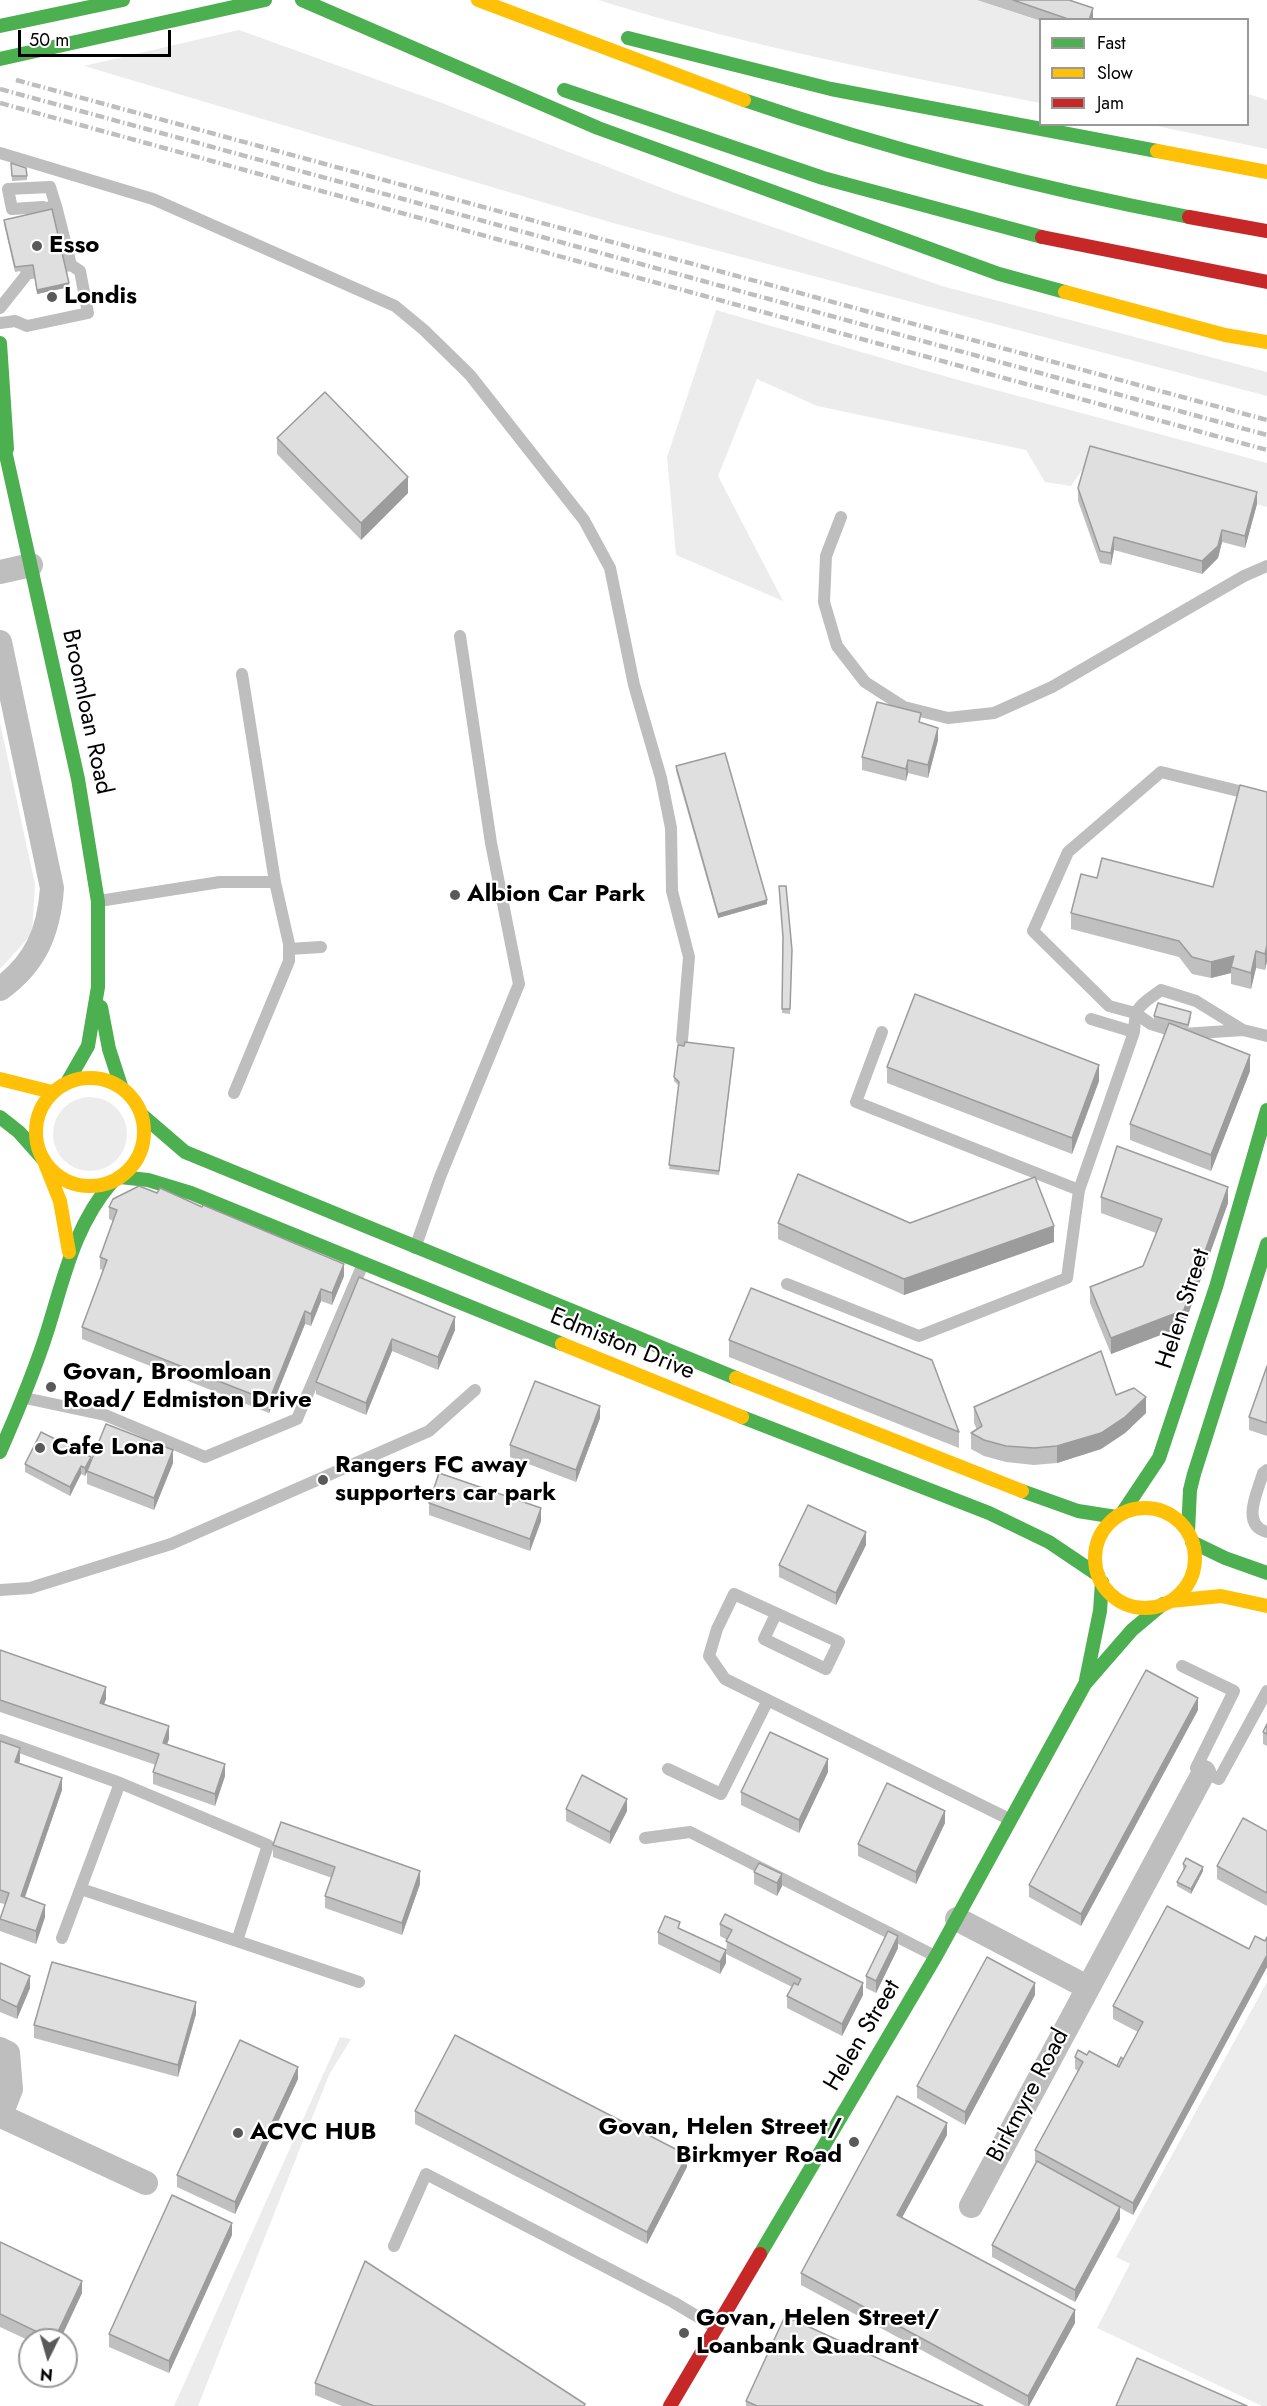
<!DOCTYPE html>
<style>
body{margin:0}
#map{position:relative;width:1267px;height:2406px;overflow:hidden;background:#fff;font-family:Jost,sans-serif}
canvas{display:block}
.legend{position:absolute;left:1039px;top:18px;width:210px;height:108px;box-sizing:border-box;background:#fff;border:2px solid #999;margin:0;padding:8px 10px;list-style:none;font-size:18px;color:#000}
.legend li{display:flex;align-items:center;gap:12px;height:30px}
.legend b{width:30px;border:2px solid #999}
.north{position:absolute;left:18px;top:2328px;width:60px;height:60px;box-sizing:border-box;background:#fff;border:2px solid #999;border-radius:50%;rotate:185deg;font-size:16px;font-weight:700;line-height:24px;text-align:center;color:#000}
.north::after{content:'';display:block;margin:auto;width:21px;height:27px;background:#595959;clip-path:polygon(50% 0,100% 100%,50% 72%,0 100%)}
.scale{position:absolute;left:18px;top:30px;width:153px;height:27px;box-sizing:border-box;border:3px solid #000;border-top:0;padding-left:8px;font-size:18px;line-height:21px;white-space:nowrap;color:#000;-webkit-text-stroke:4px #fff;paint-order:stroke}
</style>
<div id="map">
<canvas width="1267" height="2406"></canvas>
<ul class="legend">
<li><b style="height:8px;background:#4caf50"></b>Fast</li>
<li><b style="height:8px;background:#ffc107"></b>Slow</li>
<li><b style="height:8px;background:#c62828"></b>Jam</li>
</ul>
<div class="north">N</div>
<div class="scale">50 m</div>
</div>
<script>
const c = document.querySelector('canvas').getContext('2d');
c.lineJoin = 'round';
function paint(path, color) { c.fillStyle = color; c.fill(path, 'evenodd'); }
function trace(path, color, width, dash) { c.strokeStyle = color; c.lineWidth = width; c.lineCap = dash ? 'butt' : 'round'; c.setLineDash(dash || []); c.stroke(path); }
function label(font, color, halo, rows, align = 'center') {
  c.font = font + ' Jost,sans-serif'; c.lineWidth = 4.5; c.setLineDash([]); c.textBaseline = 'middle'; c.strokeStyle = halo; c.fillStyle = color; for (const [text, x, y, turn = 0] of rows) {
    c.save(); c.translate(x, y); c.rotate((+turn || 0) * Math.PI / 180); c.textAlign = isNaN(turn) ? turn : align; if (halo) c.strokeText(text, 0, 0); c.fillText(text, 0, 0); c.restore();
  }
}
paint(new Path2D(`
 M598,0H977L1040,21V103C892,74 743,45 598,0Z
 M239,30L442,103L675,193L942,286L1267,372V396L613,223L84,66Z
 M1248,94L1267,100V149L1152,125L1248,124Z
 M716,310L951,378L1267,463V507L1090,459L1071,486L1045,482L1026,450L817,406L757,379L718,476L783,601L676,555L667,457Z
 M0,723L35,884L32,934L0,969Z
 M53 1134a37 37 0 1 1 74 0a37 37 0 1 1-74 0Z
 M1267,1982V2406H1262L1097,2328L1130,2264L1116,2257Z
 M340,2037L351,2039L329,2075L198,2406H174Z`), '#ececec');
trace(new Path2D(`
 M0,153L153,199L395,306L424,330L470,375L584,520L610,568L634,685L661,778L671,828L672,891L689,957L682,1040
 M50,207L56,206L71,265L65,266
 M46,226L43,207L12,209L8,189L50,187L56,206
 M27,274L49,269
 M0,308L27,274L25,266
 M0,323L15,321L27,326L88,313L80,271L71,265
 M841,517L826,556L824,602L837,646L865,682L904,707L948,718L994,713L1052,687L1244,576L1267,566
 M99,901L220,882H275L242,674
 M289,949L321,947
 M1091,1019L1134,1032
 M1243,1030L1183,1034L1151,1024L1135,1013L1109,1006L1033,931L1068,852L1161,772L1267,798
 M882,1032L856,1102L1079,1190
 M234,1093L289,961V944L275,882
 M415,1248L440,1177L519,984L491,843L460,636
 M787,1284L919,1336L1067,1278L1079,1190L1134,1032C1135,1005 1140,1006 1161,990L1196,1001L1243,1030L1267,1036
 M25,1398L105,1415L205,1457L297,1419L363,1264
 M1267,1470L1263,1473C1258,1491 1240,1525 1267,1532
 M0,1590L30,1588L171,1544L429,1431L475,1390
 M776,1614L764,1639L826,1669L839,1642L734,1594L717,1629L709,1656L725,1679L1009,1819
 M1182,1666L1234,1691L1196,1768L1219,1779L1267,1691
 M0,1740L120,1783L268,1845L237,1941L359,1982
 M668,1769L721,1794L768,1700
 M645,1838L690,1832L935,1956
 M81,1889L237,1941
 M62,1938L120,1783
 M394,2246L426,2174L673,2302L715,2327`), '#bebebe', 12);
trace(new Path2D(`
 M0,572L31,565
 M0,642L52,888C49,931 36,963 0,989
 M957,1919L1087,1987
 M0,2049L8,2053L11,2089L0,2117
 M1,2116L146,2183
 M971,2206L1204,1772`), '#bebebe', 24);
trace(new Path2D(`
 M302,0L598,128L999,274L1065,292
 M0,26L123,0
 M628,38L831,89L1157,151
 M0,59L265,0
 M564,90L823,178L1042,237
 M744,100C890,150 1038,188 1189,217
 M0,343L7,449
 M0,428L78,779L98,902V987L88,1046L68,1081
 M101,1007L109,1049L121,1086
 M142,1115L185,1152L736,1378
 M0,1117L19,1132L43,1159
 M120,1177L148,1180L191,1193L562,1344
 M742,1417L989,1513L1049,1542L1098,1575
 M0,1452C17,1413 34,1373 47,1332C64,1278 74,1226 112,1182
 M1022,1491L1078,1511L1116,1517
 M1123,1512L1159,1458L1216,1287L1267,1110
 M1188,1532L1190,1490L1194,1474L1267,1244
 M1192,1542L1225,1558L1267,1573
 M1086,1680L1100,1611L1102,1582
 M760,2254L936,1956L1085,1684L1132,1630L1163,1604`), '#4caf50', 14);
trace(new Path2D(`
 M478,0L744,100
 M1157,151L1267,172
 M1065,292L1225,335L1267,342
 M36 1132a54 54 0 1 1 108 0a54 54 0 1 1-108 0Z
 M0,1079L52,1092
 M44,1161L60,1201L69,1252
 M562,1344L742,1417
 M736,1378L1022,1491
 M1095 1558a50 50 0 1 1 100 0a50 50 0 1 1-100 0Z
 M1171,1601L1221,1596L1267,1606`), '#ffc107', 14);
trace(new Path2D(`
 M1189,217L1267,231
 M1042,237L1267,282
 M670,2406L760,2254`), '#c62828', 14);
trace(new Path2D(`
 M16,80L1267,420
 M0,89L1267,435
 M0,103L1267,450`), '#bebebe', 4.5, [9, 3, 1.5, 3]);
paint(new Path2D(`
 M977,0H1069L1093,20H1041V21Z
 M11,163L27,176V180L12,181Z
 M4,220L69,287L37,294L33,269L15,272L4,224Z
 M277,438L408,493L361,540L277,454Z
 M1078,488L1257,504L1245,548L1222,542L1218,558L1202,574L1114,550L1111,565L1100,563L1078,501Z
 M921,723L938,740L928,778L908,773L906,781L862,770V757Z
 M676,766L767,904L718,918L676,771Z
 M1267,792V961L1265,970L1256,968L1251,989L1231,984V973L1211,978L1192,974L1179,957L1071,929V913L1213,887Z
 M783,940L792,950L790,1014L782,1013Z
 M1154,1016L1191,1017L1188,1029L1174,1025L1250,1071L1211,1171L1130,1140V1124L1169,1024L1154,1020Z
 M734,1053L719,1175L669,1169L679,1086L674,1081V1077Z
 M887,1067L1099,1081L1072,1154L887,1083Z
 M1101,1197L1228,1203L1184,1326L1111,1354L1090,1303V1287L1143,1266L1156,1233L1101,1213Z
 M109,1207L344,1276L332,1305L321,1301L311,1326L305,1324L269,1413L82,1339V1327L103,1270L100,1269V1257L113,1221L109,1219Z
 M778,1223H910L1054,1242L904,1295L778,1239Z
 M359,1277L455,1330L438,1370L392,1351L366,1415L316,1394V1382Z
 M729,1340L959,1432V1448L729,1357Z
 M1267,1366V1436L1249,1430V1417Z
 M1116,1395L1146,1413L1125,1433L1101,1449L1057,1463L1034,1465L1006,1462L984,1456L971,1449V1433L977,1430L974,1423V1407Z
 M600,1418L576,1482L510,1457V1445Z
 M91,1463H173L154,1510L87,1484V1472L85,1476L81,1474L70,1496L25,1472V1464Z
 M429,1503L541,1521L530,1551L429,1515Z
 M866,1545L836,1605L779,1577V1565Z
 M0,1650L106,1699L104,1704L169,1739L167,1744L225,1776L215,1806L153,1784V1772L156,1765L0,1712Z
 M1198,1710L1081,1926L1029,1897V1885Z
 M1267,1724V1746L1263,1744V1732Z
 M0,1741L20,1760L19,1763L62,1790L25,1897L45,1917L36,1944L0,1931V1918L5,1904L0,1903Z
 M828,1772L799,1833L741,1805V1792Z
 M566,1809L627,1811L610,1844L566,1821Z
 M945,1823L916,1884L858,1856V1844Z
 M1267,1831V1906L1217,1879V1866Z
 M273,1845L420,1884L402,1935L325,1908V1896L332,1878L273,1857Z
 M1183,1864L1203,1871L1191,1894L1177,1886V1882L1184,1869L1183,1868Z
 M754,1872L782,1886L777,1896L754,1884Z
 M720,1924L863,1995L842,2036L787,2008V1996L792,1987L726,1954L727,1940L720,1936Z
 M658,1932L726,1963L720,1974L658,1944Z
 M1267,1937V1967L1133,2215L1120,2208V2219L1075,2302L992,2257V2245L1036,2162H1035V2150L1078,2071L1075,2069V2057L1087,2055L1117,2066L1123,2059L1138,2032L1113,2019V2006L1249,1949L1265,1941Z
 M898,1948L876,1993L866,1988V1976Z
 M0,1963L30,1988L17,2019L0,2012Z
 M1035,1995L965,2125L917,2098V2086Z
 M196,2014L178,2077L34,2038V2025Z
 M298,2079L235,2214L177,2187V2175Z
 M415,2111L687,2167L647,2244L415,2124Z
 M947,2135L902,2217L1075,2323L1029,2406H1025L801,2285V2273Z
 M232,2235L169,2373L109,2347V2334Z
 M0,2242L82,2293L60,2340H30V2341L0,2327Z
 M315,2383L585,2406H342L315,2395Z
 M746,2401L983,2406H746Z`), '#c0c0c0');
paint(new Path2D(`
 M1093,8V20H1089Z
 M69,283V287L37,294V290Z
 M408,477V493L361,540V523Z
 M1257,492V504L1245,548V536Z
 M1222,530V542L1218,558L1202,574V561Z
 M1114,537V550L1111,565V553Z
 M938,728V740L928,778V765Z
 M908,760V773L906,781V769Z
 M767,900V904L718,918V914Z
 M1267,945V961L1265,970V954Z
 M1256,951V968L1251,989V973Z
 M1234,956L1231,967V973L1211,978V962Z
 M1250,1055V1071L1211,1171V1155Z
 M1099,1065V1081L1072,1154V1138Z
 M1228,1187V1203L1184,1326L1111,1354V1338Z
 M1054,1226V1242L904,1295V1279Z
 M344,1264V1276L332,1305V1293Z
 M321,1289V1301L311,1326V1314Z
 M305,1311V1324L269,1413V1401Z
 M455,1317V1330L438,1370V1357Z
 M392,1339V1351L366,1415V1403Z
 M1146,1397V1413L1125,1433L1101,1449L1057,1463V1446Z
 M600,1406V1418L576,1482V1470Z
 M173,1450V1463L154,1510V1498Z
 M91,1457V1465L85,1476V1468Z
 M81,1466V1474L70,1496V1487Z
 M541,1508V1521L530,1551V1539Z
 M866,1532V1545L836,1605V1593Z
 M106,1687V1699L100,1715V1703Z
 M1198,1698V1710L1081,1926V1914Z
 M169,1726V1739L163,1755V1743Z
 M20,1748V1760L15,1774V1762Z
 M828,1759V1772L799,1833V1820Z
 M225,1764V1776L215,1806V1794Z
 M62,1778V1790L21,1908V1896Z
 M627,1799V1811L610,1844V1832Z
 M945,1811V1823L916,1884V1872Z
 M1203,1867V1871L1191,1894V1889Z
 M420,1871V1884L402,1935V1923Z
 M782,1874V1886L777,1896V1883Z
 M45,1905V1917L36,1944V1931Z
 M898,1936V1948L876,1993V1981Z
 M726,1950V1963L720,1974V1962Z
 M1267,1955V1967L1133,2215V2203Z
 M30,1976V1988L17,2019V2007Z
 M863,1983V1995L842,2036V2024Z
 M1035,1983V1995L965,2125V2112Z
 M196,2002V2014L178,2077V2065Z
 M298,2067V2079L235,2214V2202Z
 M947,2123V2135L897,2227V2215Z
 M687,2155V2167L647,2244V2232Z
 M1120,2207V2219L1075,2302V2290Z
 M232,2223V2235L169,2373V2361Z
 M82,2281V2293L60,2340H54Z
 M1075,2310V2323L1029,2406H1028V2396Z`), '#9c9c9c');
const building = new Path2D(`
 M1013,0H1069L1093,8L1089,20H1071Z
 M11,163L26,168L27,176H12Z
 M52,209L69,283L37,290L33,265L15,267L4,220Z
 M325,392L408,477L361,523L277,438Z
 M1090,446L1257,492L1245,536L1222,530L1218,546L1202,561L1114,537L1111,553L1100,551L1078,488Z
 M877,702L921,713L919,722L938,728L928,765L908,760L906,769L862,757Z
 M725,753L767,900L718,914L676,766Z
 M1240,785L1267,792V945L1265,954L1256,951L1251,973L1231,967L1234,956L1211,962L1192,957L1179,941L1071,913L1081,874L1097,878L1102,858L1213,887Z
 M779,886H786L792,950L790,1009H782L783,937Z
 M915,994L1099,1065L1072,1138L887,1067Z
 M1158,1003L1191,1012L1188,1025L1154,1016Z
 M1169,1023L1250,1055L1211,1155L1130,1124Z
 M685,1042L734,1048L719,1171L669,1165L679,1082L674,1077L678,1045L684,1046Z
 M1117,1146L1228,1187L1184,1310L1111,1338L1090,1287L1143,1266L1162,1219L1101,1197Z
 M798,1174L910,1223L1035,1177L1054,1226L904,1279L778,1223Z
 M139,1186L157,1193L160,1188L202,1207L203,1205L344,1264L332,1293L321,1289L311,1314L305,1311L269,1401L82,1327L107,1260L100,1257L117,1210L109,1207L113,1199Z
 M359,1277L455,1317L438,1357L392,1339L366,1403L316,1382Z
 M751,1288L932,1360L959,1432L729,1340Z
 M1101,1351L1116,1395L1134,1388L1146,1397L1125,1417L1101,1433L1057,1446L1034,1448L1006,1446L984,1440L971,1433L982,1426L974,1407Z
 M1267,1366V1423L1249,1417Z
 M535,1381L600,1406L576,1470L510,1445Z
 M106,1424L173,1450L154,1498L87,1471Z
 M41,1432L91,1457L85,1468L81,1466L70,1487L25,1464Z
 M439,1473L541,1508L530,1539L429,1503Z
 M808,1505L866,1532L836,1593L779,1565Z
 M0,1650L106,1687L100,1703L169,1726L163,1743L225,1764L215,1794L153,1772L159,1754L0,1700Z
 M1146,1670L1198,1698L1081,1914L1029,1885Z
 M1267,1724V1734L1263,1732Z
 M770,1732L828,1759L799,1820L741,1792Z
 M0,1741L20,1748L15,1762L62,1778L21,1896L45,1905L36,1931L0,1919L9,1893L0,1890Z
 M582,1775L627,1799L610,1832L566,1809Z
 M887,1783L945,1811L916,1872L858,1844Z
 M1243,1818L1267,1831V1893L1217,1866Z
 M281,1822L420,1871L402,1923L325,1896L335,1867L273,1845Z
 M1186,1858L1203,1867L1191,1889L1177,1882L1186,1866L1183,1864Z
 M759,1863L782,1874L777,1883L754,1872Z
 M1167,1906L1249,1949L1255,1936L1265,1941L1267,1937V1955L1133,2203L1035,2150L1083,2062L1075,2057L1078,2050L1087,2055L1089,2051L1119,2067L1143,2022L1113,2006Z
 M725,1914L863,1983L842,2024L787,1996L794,1983L798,1985L801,1979L726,1941L732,1930L720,1924Z
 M665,1916L680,1922L678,1928L726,1950L720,1962L658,1932Z
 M888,1931L898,1936L876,1981L866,1976Z
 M987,1957L1035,1983L965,2112L917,2086Z
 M52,1962L196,2002L178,2065L34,2025Z
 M0,1963L30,1976L17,2007L0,1999Z
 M455,2035L687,2155L647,2232L415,2111Z
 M240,2040L298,2067L235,2202L177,2175Z
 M1121,2057L1123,2059L1119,2067L1117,2066Z
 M897,2096L947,2123L897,2215L1075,2310L1028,2396L801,2273Z
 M1037,2161L1120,2207L1075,2290L992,2245Z
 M172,2195L232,2223L169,2361L109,2334Z
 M0,2242L82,2281L54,2340L0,2314Z
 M365,2261L585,2404L584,2406H374L315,2383Z
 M785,2316L983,2406H757L746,2401Z
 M1137,2358L1247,2406H1116Z`);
paint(building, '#dfdfdf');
trace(building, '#9c9c9c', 1.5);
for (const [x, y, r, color] of [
 [37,246,6,"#595959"],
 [52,297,6,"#595959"],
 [455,895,6,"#595959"],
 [51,1387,6,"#595959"],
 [40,1448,6,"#595959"],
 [323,1480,6,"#595959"],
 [238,2133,6,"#595959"],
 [854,2142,6,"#595959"],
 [684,2333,6,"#595959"]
]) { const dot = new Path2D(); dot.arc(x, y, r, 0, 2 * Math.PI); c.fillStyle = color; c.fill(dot); trace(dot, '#fff', 2); }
label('bold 24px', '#000', '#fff', [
 ["Esso",49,246],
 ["Londis",64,297],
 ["Albion Car Park",467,895],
 ["Govan, Broomloan",63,1373],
 ["Road/ Edmiston Drive",63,1401],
 ["Cafe Lona",52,1448],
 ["Rangers FC away",335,1466],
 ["supporters car park",335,1494],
 ["Govan, Helen Street/",842,2128,"right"],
 ["Birkmyer Road",842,2156,"right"],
 ["ACVC HUB",250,2133],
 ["Govan, Helen Street/",696,2319],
 ["Loanbank Quadrant",696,2347]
], 'left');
label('24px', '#000', '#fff', [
 ["Broomloan Road",86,712,78],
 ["Helen Street",1184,1309,-72],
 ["Edmiston Drive",622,1345,22],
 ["Helen Street",863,2036,-59],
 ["Birkmyre Road",1029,2096,-62]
]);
</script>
